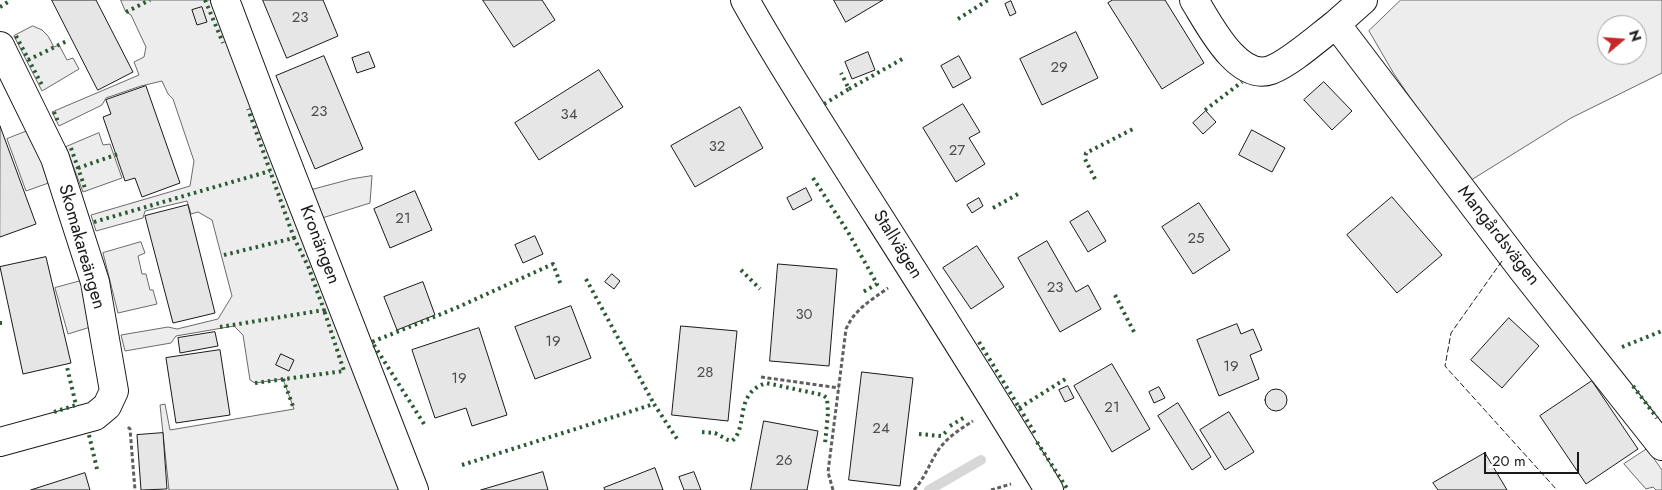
<!DOCTYPE html>
<meta charset="utf-8">
<style>
body{margin:0}
#map{position:relative;width:1662px;height:490px;overflow:hidden;background:#fff;font-family:Jost,sans-serif}
canvas{display:block}
.north{position:absolute;left:1597px;top:15px;width:50px;height:50px;box-sizing:border-box;background:#fff;border:1px solid #a3a3a3;border-radius:50%;rotate:72deg;font-size:14px;font-weight:700;line-height:20px;text-align:center;color:#1a1a1a}
.north::after{content:'';display:block;margin:auto;width:18px;height:22px;background:#c62828;clip-path:polygon(50% 0,100% 100%,50% 72%,0 100%)}
.scale{position:absolute;left:1484px;top:452px;width:95px;height:22px;box-sizing:border-box;border:2px solid #1a1a1a;border-top:0;padding-left:6px;font-size:15px;line-height:18px;white-space:nowrap;color:#1a1a1a;-webkit-text-stroke:4px #fff;paint-order:stroke}
</style>
<div id="map">
<canvas width="1662" height="490"></canvas>
<div class="north">N</div>
<div class="scale">20 m</div>
</div>
<script>
const c = document.querySelector('canvas').getContext('2d');
c.lineJoin = 'round';
function paint(path, color) { c.fillStyle = color; c.fill(path, 'evenodd'); }
function trace(path, color, width, dash) { c.strokeStyle = color; c.lineWidth = width; c.lineCap = dash ? 'butt' : 'round'; c.setLineDash(dash || []); c.stroke(path); }
function label(font, color, halo, rows, align = 'center') {
  c.font = font + ' Jost,sans-serif'; c.lineWidth = 4; c.setLineDash([]); c.textBaseline = 'middle'; c.strokeStyle = halo; c.fillStyle = color; for (const [text, x, y, turn = 0] of rows) {
    c.save(); c.translate(x, y); c.rotate((+turn || 0) * Math.PI / 180); c.textAlign = isNaN(turn) ? turn : align; if (halo) c.strokeText(text, 0, 0); c.fillText(text, 0, 0); c.restore();
  }
}
const built = new Path2D(`
 M121,0H218L409,490H169L160,405L165,404L170,430L294,409L283,379L255,383L250,380L243,335L234,326L176,336L171,343L125,351L121,335L168,327L177,329L218,319L232,296L212,220L198,212L191,214L187,201L145,211L143,218L96,231L91,215L190,186L194,161L173,99L168,94L162,81L141,86L106,98L102,105L59,126L52,112L139,75L134,62L144,57L146,47L131,15L126,12Z
 M1401,0H1662V73L1571,118L1468,182L1394,74L1369,31ZM1607,25H1637V55H1607Z
 M33,26L42,30L48,36L54,47L59,45L67,60L73,58L79,69L42,91L14,36Z
 M35,128L57,180L26,191L7,139Z
 M99,133L103,145L110,144L122,178L83,192L66,147Z
 M372,176L370,203L319,219L310,190L351,179Z
 M141,242L145,253L138,256L142,274H146L150,290H153L157,304L118,313L103,253Z
 M88,279L100,324L68,334L55,288Z
 M1647,449L1662,470V490H1656L1653,487L1646,489L1624,464Z`);
paint(built, '#ededed');
trace(built, '#6a6a6a', 1);
trace(new Path2D(`
 M929,490L981,460`), '#d7d7d7', 10);
const building = new Path2D(`
 M52,0H96L133,72L98,90Z
 M263,0H323L338,36L287,58Z
 M483,0H542L555,20L514,47Z
 M834,0H883L846,22Z
 M1113,0H1165L1204,63L1162,89L1108,3Z
 M1011,1L1016,13L1010,16L1005,4Z
 M202,7L207,22L197,25L192,10Z
 M1076,32L1098,78L1042,105L1020,59Z
 M369,52L375,67L357,73L352,58Z
 M868,52L875,70L852,79L845,62Z
 M324,56L363,149L315,169L276,76Z
 M959,56L971,78L953,88L941,66Z
 M599,70L623,107L539,160L515,123Z
 M1324,82L1352,111L1332,130L1304,100Z
 M146,86L180,183L142,197L135,178L125,181L103,117L111,114L106,100Z
 M963,104L980,132L969,138L985,164L956,182L923,128Z
 M740,107L763,148L695,187L671,146Z
 M1206,111L1216,122L1203,134L1193,123Z
 M0,126L36,224L0,237Z
 M1252,130L1285,148L1272,172L1239,155Z
 M806,188L812,200L793,210L787,198Z
 M415,191L432,230L390,248L374,209Z
 M1392,197L1442,255L1397,293L1347,235Z
 M979,198L983,206L972,213L967,205Z
 M1199,203L1230,250L1193,274L1162,227Z
 M188,205L215,313L173,323L145,216Z
 M1088,211L1106,241L1088,252L1070,222Z
 M535,236L543,254L523,263L515,245Z
 M1047,241L1076,292L1088,285L1101,309L1060,332L1018,258Z
 M977,246L1004,287L971,309L943,268Z
 M46,257L71,363L23,374L0,267Z
 M778,264L837,269L829,366L770,361Z
 M612,274L620,281L614,289L605,282Z
 M423,282L435,315L397,330L384,297Z
 M571,306L591,358L535,379L515,327Z
 M1509,318L1539,346L1502,388L1471,360Z
 M1237,324L1241,334L1253,329L1262,350L1250,355L1259,379L1219,396L1197,340Z
 M681,326L737,331L728,421L672,415Z
 M479,328L507,415L472,426L466,408L435,418L412,350Z
 M215,332L218,346L180,353L178,338Z
 M220,350L230,415L176,423L166,358Z
 M281,354L294,360L289,371L276,365Z
 M1112,364L1150,429L1112,452L1074,386Z
 M862,372L913,378L900,486L849,480Z
 M1592,381L1638,449L1586,484L1540,416Z
 M1068,386L1074,398L1065,402L1059,390Z
 M1159,387L1165,398L1154,403L1149,392Z
 M1265 400a11 11 0 1 1 22 0a11 11 0 1 1-22 0Z
 M1178,403L1211,457L1192,470L1158,416Z
 M1229,412L1254,452L1225,470L1200,430Z
 M764,421L818,431L807,490H751Z
 M163,433L167,489L141,490L137,435Z
 M1485,453L1507,490H1438L1433,483Z
 M655,468L663,490H605L604,488Z
 M543,472L548,490H481Z
 M694,472L701,490H684L679,477Z
 M85,473L90,490H31Z`);
paint(building, '#e6e6e6');
trace(building, '#1a1a1a', 1);
const street = new Path2D(`
 M225,0L274,130L414,490
 M745,0C779,61 817,119 854,178C920,282 986,385 1049,490
 M1194,0C1208,22 1237,82 1271,70C1290,63 1319,37 1336,24L1522,269L1662,446
 M1336,24L1363,0
 M0,46L55,158L95,282L114,391L107,406L95,416L0,442`);
trace(street, '#1a1a1a', 30);
trace(new Path2D(`
 M761,377L839,388
 M128,427L130,429L135,490
 M833,490L828,472L846,329C855,309 870,301 888,288
 M914,490C924,479 929,465 937,452C945,439 960,429 973,421
 M991,490L1011,484`), '#5f5f5f', 3, [4, 2.5]);
trace(street, '#fff', 28);
trace(new Path2D(`
 M205,0L223,43
 M0,7L11,0
 M126,12L150,0
 M958,19L988,0
 M16,36L43,87
 M28,60L69,40
 M849,89L904,58
 M824,104L849,89L841,73
 M1205,110L1242,82
 M54,112L59,124
 M71,148L86,191
 M78,168L118,154
 M813,178L848,232L877,284L861,293
 M1095,179L1085,159L1086,153L1135,128
 M993,208L1018,194
 M94,222L270,171
 M224,255L294,238L248,109
 M741,270L760,289
 M586,279L654,404
 M1115,295L1134,332
 M0,323H2
 M220,327L324,310L308,266L294,238
 M979,342L1036,435
 M1622,347L1662,331
 M283,379L294,409
 M255,383L344,371L324,310
 M1633,386L1657,418
 M1019,408L1067,378
 M54,412L76,405L67,367
 M424,424L372,342L456,308L553,264L561,285
 M950,426L965,417
 M702,432L715,433L728,440L732,441C749,427 733,394 766,383L823,395L827,398L828,413L825,444
 M919,434L941,436L946,432
 M89,435L97,469
 M1037,442L1068,490
 M462,465L654,404L677,439`), '#2b5a34', 4, [2.5, 4]);
trace(new Path2D(`
 M1502,261L1451,333L1445,366L1557,490`), '#1a1a1a', 1, [6, 2.5]);
label('15px', '#4d4d4d', null, [
 ["23",300,18],
 ["29",1059,68],
 ["23",319,112],
 ["34",569,115],
 ["32",717,147],
 ["27",957,151],
 ["21",403,219],
 ["25",1196,239],
 ["23",1055,288],
 ["30",804,315],
 ["19",553,342],
 ["19",1231,367],
 ["28",705,373],
 ["19",459,379],
 ["21",1112,408],
 ["24",881,429],
 ["26",784,461]
]);
label('18px', '#1a1a1a', '#fff', [
 ["Mangårdsvägen",1498,236,52],
 ["Kronängen",319,245,69],
 ["Stallvägen",897,245,58],
 ["Skomakareängen",81,247,74]
]);
</script>
